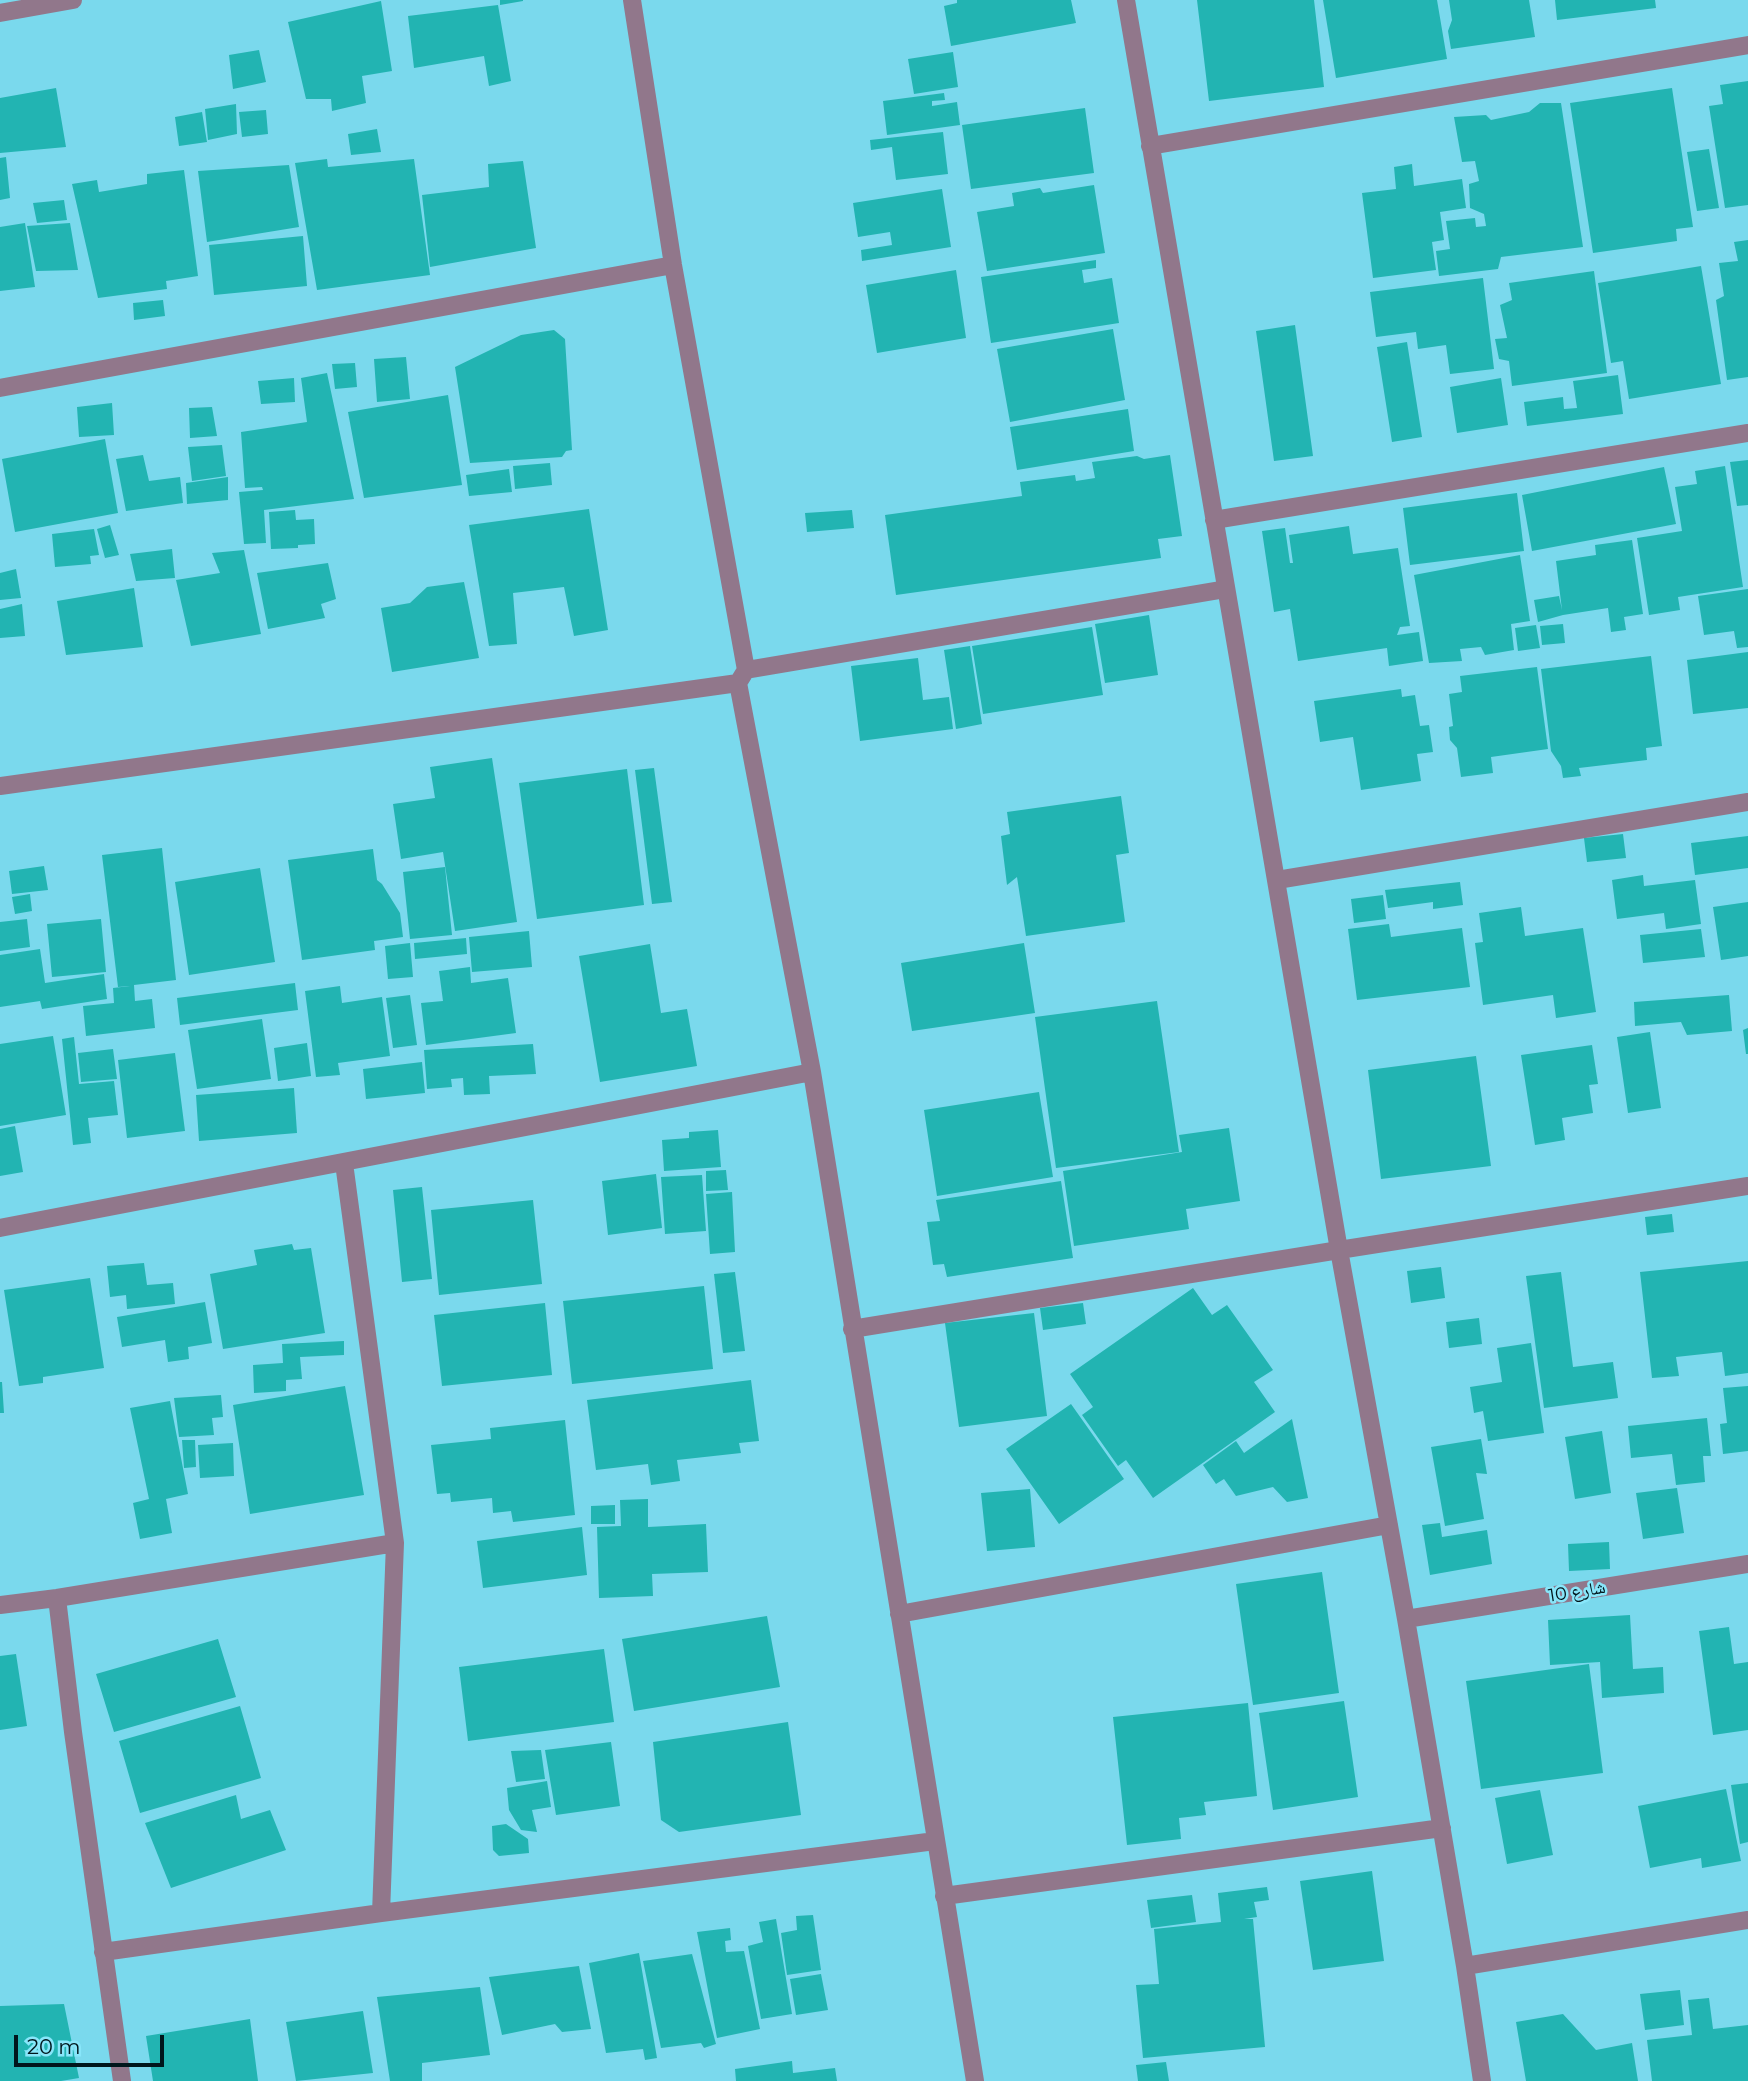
<!DOCTYPE html>
<meta charset="utf-8">
<style>
body{margin:0}
#map{position:relative;width:1748px;height:2081px;overflow:hidden;background:#7ad9ed;font-family:Montserrat,sans-serif}
canvas{display:block}
.scale{position:absolute;left:14px;top:2035px;width:150px;height:32px;box-sizing:border-box;border:4px solid #00161c;border-top:0;padding-left:9px;font-size:21px;line-height:24px;white-space:nowrap;color:#00161c;-webkit-text-stroke:5px #88e6fa;paint-order:stroke}
</style>
<div id="map">
<canvas width="1748" height="2081"></canvas>
<div class="scale">20 m</div>
</div>
<script>
const c = document.querySelector('canvas').getContext('2d');
c.lineJoin = 'round';
function paint(path, color) { c.fillStyle = color; c.fill(path, 'evenodd'); }
function trace(path, color, width, dash) { c.strokeStyle = color; c.lineWidth = width; c.lineCap = dash ? 'butt' : 'round'; c.setLineDash(dash || []); c.stroke(path); }
function label(font, color, halo, rows, align = 'center') {
  c.font = font + ' Montserrat,"Noto Naskh Arabic",sans-serif'; c.lineWidth = 5; c.setLineDash([]); c.textBaseline = 'middle'; c.strokeStyle = halo; c.fillStyle = color; for (const [text, x, y, turn = 0] of rows) {
    c.save(); c.translate(x, y); c.rotate((+turn || 0) * Math.PI / 180); c.textAlign = isNaN(turn) ? turn : align; if (halo) c.strokeText(text, 0, 0); c.fillText(text, 0, 0); c.restore();
  }
}
paint(new Path2D(`
 M500,0H523V1L500,5Z
 M957,0H1071L1076,23L951,46L944,6L957,3Z
 M1197,0H1314L1324,87L1209,101Z
 M1323,0H1437L1447,59L1336,78Z
 M1449,0H1529L1535,37L1451,49L1448,31L1452,20Z
 M1555,0H1655L1656,8L1557,20Z
 M381,1L392,71L362,76L366,103L332,111L331,99H306L288,22Z
 M498,5L511,81L489,86L484,56L414,68L408,16Z
 M259,50L266,82L233,89L229,55Z
 M953,52L958,87L914,94L908,59Z
 M1748,81V205L1725,208L1709,106L1723,104L1720,85Z
 M56,88L66,147L0,153V98Z
 M1672,88L1693,227L1676,229L1677,241L1593,253L1570,103Z
 M944,93L945,100L932,101V106L957,102L960,125L887,135L883,101Z
 M1540,103H1561L1583,247L1501,257L1498,269L1439,276L1436,251L1450,249L1446,221L1475,218L1476,227L1486,226L1484,214L1470,208L1469,184L1479,181L1475,161L1462,162L1454,117L1486,115L1491,120L1529,112Z
 M236,104L237,134L208,140L205,109Z
 M1085,108L1094,173L971,189L962,125Z
 M266,110L268,134L242,137L239,112Z
 M202,112L207,142L179,146L175,117Z
 M377,129L381,152L351,155L348,134Z
 M943,132L948,174L896,180L892,147L871,150L870,140Z
 M1709,149L1719,208L1697,211L1687,152Z
 M6,157L10,198L0,200V158Z
 M327,159L328,167L414,159L430,275L317,290L295,163Z
 M523,161L536,248L430,267L422,195L489,187L488,164Z
 M1412,164L1414,186L1462,179L1466,208L1440,212L1444,240L1432,242L1436,270L1373,278L1362,193L1396,189L1394,167Z
 M289,165L299,227L207,242L198,171Z
 M184,170L198,276L166,281L167,289L98,298L72,184L97,180L99,192L147,184V174Z
 M1094,185L1105,253L987,271L977,212L1014,206L1012,193L1040,188L1043,193Z
 M942,189L951,247L862,261L861,250L892,245L890,232L858,237L853,203Z
 M64,200L67,220L37,223L33,203Z
 M25,223L35,287L0,291V227Z
 M70,223L78,270L36,271L27,226Z
 M303,236L307,286L214,295L209,245Z
 M1748,240V377L1727,380L1716,300L1724,296L1719,263L1738,261L1734,242Z
 M1096,260V268L1082,270L1084,283L1112,278L1119,323L991,343L981,277Z
 M1701,266L1721,384L1629,399L1623,361L1611,363L1598,283Z
 M956,270L966,338L877,353L866,285Z
 M1594,271L1607,373L1512,386L1509,361L1499,359L1495,339L1507,338L1500,305L1512,300L1509,283Z
 M1483,278L1494,369L1450,374L1446,345L1418,349L1416,332L1376,337L1370,292Z
 M163,300L165,316L134,320L133,303Z
 M1295,325L1313,456L1274,461L1256,331Z
 M1113,329L1125,400L1010,422L997,349Z
 M554,330L565,339L572,450L566,451L562,457L470,463L455,367L521,335Z
 M1407,342L1422,437L1392,442L1377,347Z
 M406,357L410,399L377,402L374,359Z
 M355,363L357,387L335,389L332,364Z
 M327,373L354,499L264,510L266,543L244,544L239,492L263,490L262,487L245,488L241,432L307,422L301,378Z
 M1618,375L1623,414L1527,426L1524,402L1563,397L1564,409L1577,408L1573,381Z
 M294,378L295,402L261,404L258,381Z
 M1501,378L1508,425L1457,433L1450,387Z
 M448,395L462,485L364,498L348,412Z
 M112,403L114,435L79,437L77,407Z
 M212,407L217,436L190,438L189,408Z
 M1128,409L1134,451L1017,470L1010,427Z
 M105,439L118,513L15,532L2,459Z
 M222,445L226,476L192,481L188,447Z
 M143,455L149,481L180,477L183,503L126,511L116,459Z
 M1170,455L1182,536L1158,539L1161,558L896,595L885,515L1022,496L1020,482L1075,475L1076,481L1095,478L1092,462L1137,456L1144,459Z
 M1748,460V505L1737,506L1730,462Z
 M550,463L552,485L515,489L513,466Z
 M1725,466L1743,587L1678,597L1680,610L1649,615L1637,538L1682,531L1675,487L1697,484L1695,471Z
 M1664,467L1676,524L1532,551L1522,495Z
 M509,469L512,492L469,496L466,475Z
 M228,477V500L187,504L186,483Z
 M1517,493L1524,551L1410,565L1403,508Z
 M589,509L608,630L574,636L564,587L513,593L517,644L489,646L469,525Z
 M295,510L296,520L314,519L315,544L298,545V548L271,549L269,512Z
 M852,510L854,528L807,532L805,513Z
 M110,525L119,555L105,558L97,529Z
 M1349,526L1353,554L1398,548L1410,626L1400,627L1397,635L1419,632L1423,661L1389,666L1387,648L1298,661L1290,609L1274,612L1262,531L1285,528L1290,563H1293L1289,535Z
 M94,529L99,555L90,556L91,564L55,567L52,534Z
 M1632,540L1643,614L1624,617L1626,630L1611,632L1608,608L1563,615L1538,622L1534,600L1559,596L1562,610L1556,561L1596,555L1595,545Z
 M172,549L175,578L136,581L130,554Z
 M244,550L261,634L191,646L176,580L220,573L212,553Z
 M1520,555L1530,621L1511,624L1514,650L1485,655L1481,647L1460,649L1462,661L1429,663L1414,575Z
 M328,563L336,599L321,604L325,618L268,629L257,573Z
 M16,569L21,598L0,600V573Z
 M464,582L479,658L392,672L381,608L410,603L427,587Z
 M134,588L143,647L66,655L57,601Z
 M1748,589V647L1737,648L1734,631L1704,635L1698,596Z
 M22,604L25,636L0,638V609Z
 M1149,615L1158,675L1105,683L1095,624Z
 M1563,624L1565,643L1542,645L1540,626Z
 M1536,625L1540,648L1518,651L1515,628Z
 M1092,627L1103,695L983,714L972,646Z
 M970,646L982,724L956,729L944,650Z
 M1748,652V708L1693,714L1687,660Z
 M1651,656L1662,746L1646,748L1647,760L1579,768L1581,776L1563,778L1561,766L1551,751L1541,669Z
 M918,658L923,700L949,697L953,729L860,741L851,666Z
 M1537,667L1548,749L1491,757L1493,773L1461,777L1457,748L1450,740L1449,727L1453,726L1449,694L1462,692L1460,676Z
 M1401,689L1402,697L1415,695L1420,726L1429,725L1433,752L1417,754L1421,781L1361,790L1353,737L1320,742L1314,701Z
 M492,758L517,922L455,931L443,852L401,859L393,804L435,798L430,767Z
 M654,768L672,902L652,904L635,770Z
 M627,769L644,905L537,919L519,783Z
 M1121,796L1129,853L1116,855L1125,922L1026,936L1017,877L1007,885L1001,836L1010,834L1007,812Z
 M1623,834L1626,858L1587,862L1584,838Z
 M1748,836V868L1695,875L1691,843Z
 M162,848L176,980L134,985L135,1001L152,999L155,1028L86,1036L83,1006L114,1003L113,988L130,986L118,987L102,855Z
 M373,849L377,880L382,884L400,913L403,937L374,941L375,950L302,960L288,860Z
 M44,866L48,890L12,894L9,871Z
 M445,867L452,935L410,939L403,872Z
 M260,868L275,962L189,975L175,882Z
 M1643,875L1644,886L1695,880L1701,924L1666,929L1664,913L1617,919L1612,880Z
 M1460,882L1463,905L1433,909V902L1388,908L1385,890Z
 M30,894L32,911L15,914L12,897Z
 M1383,895L1386,919L1354,923L1351,899Z
 M1748,902V956L1721,960L1713,907Z
 M1521,907L1525,936L1583,928L1596,1012L1556,1018L1553,995L1483,1005L1475,943L1483,942L1479,913Z
 M27,919L30,947L0,951V922Z
 M101,919L106,972L52,977L47,924Z
 M1389,924L1391,937L1462,928L1470,987L1357,1000L1348,929Z
 M1701,929L1705,957L1643,963L1640,935Z
 M529,931L532,967L472,972L469,937Z
 M466,938L467,954L415,959L414,943Z
 M410,943L413,977L388,979L385,946Z
 M1024,943L1035,1013L912,1031L901,963Z
 M650,944L661,1013L687,1009L697,1066L600,1082L579,956Z
 M40,949L45,983L104,974L107,999L42,1009L40,1001L0,1007V955Z
 M470,967L471,983L508,978L516,1033L426,1045L421,1003L443,1001L439,971Z
 M295,983L298,1010L180,1025L177,998Z
 M340,986L342,1003L382,997L390,1056L338,1063L340,1075L316,1077L305,991Z
 M410,995L417,1045L393,1048L386,998Z
 M1729,995L1732,1031L1687,1035L1681,1022L1635,1026L1634,1002Z
 M1157,1001L1179,1152L1056,1168L1035,1017Z
 M262,1019L271,1079L197,1089L188,1030Z
 M1748,1028V1054H1746L1743,1030Z
 M1650,1032L1661,1108L1628,1113L1617,1037Z
 M53,1036L66,1115L0,1126V1044Z
 M74,1037L79,1084L114,1081L118,1115L88,1118L91,1143L73,1145L62,1039Z
 M307,1043L311,1076L278,1081L274,1048Z
 M533,1044L536,1074L489,1076L490,1094L464,1095L463,1078L451,1079L452,1087L427,1089L424,1050Z
 M1592,1045L1598,1084L1589,1085L1593,1113L1562,1118L1565,1140L1535,1145L1521,1055Z
 M113,1049L117,1079L81,1082L78,1053Z
 M175,1053L185,1131L127,1138L118,1060Z
 M1476,1056L1491,1166L1381,1179L1368,1070Z
 M422,1062L425,1093L366,1099L363,1069Z
 M294,1088L297,1133L199,1141L196,1095Z
 M1039,1092L1053,1177L937,1196L924,1110Z
 M15,1126L23,1172L0,1176V1129Z
 M1229,1128L1240,1201L1186,1209L1189,1229L1074,1246L1063,1171L1182,1152L1179,1135Z
 M718,1130L721,1167L664,1171L662,1140L689,1138V1132Z
 M726,1170L728,1190L706,1191V1171Z
 M656,1174L662,1228L608,1235L602,1181Z
 M702,1175L706,1231L665,1234L661,1177Z
 M1061,1181L1073,1258L947,1277L944,1264L933,1265L927,1222L940,1221L936,1200Z
 M422,1187L432,1279L402,1282L393,1190Z
 M732,1192L735,1252L710,1254L706,1194Z
 M533,1200L542,1284L439,1295L431,1210Z
 M1672,1214L1674,1232L1647,1235L1645,1217Z
 M292,1244L294,1250L311,1248L325,1333L223,1349L210,1274L257,1265L254,1250Z
 M1748,1261V1373L1725,1376L1722,1352L1676,1357L1679,1376L1652,1378L1640,1272Z
 M144,1263L147,1285L173,1283L175,1304L127,1309L126,1295L110,1297L107,1266Z
 M1441,1267L1445,1298L1411,1303L1407,1271Z
 M735,1272L745,1351L723,1353L714,1274Z
 M1561,1272L1573,1367L1613,1362L1618,1398L1544,1408L1526,1276Z
 M90,1278L104,1368L43,1377V1383L19,1386L4,1290Z
 M704,1286L713,1369L572,1384L563,1301Z
 M1193,1288L1212,1315L1227,1305L1273,1370L1254,1382L1275,1412L1153,1498L1126,1460L1118,1466L1082,1415L1093,1407L1070,1374Z
 M205,1302L212,1343L188,1347L189,1359L168,1362L165,1340L122,1347L117,1317Z
 M545,1303L552,1375L442,1386L434,1315Z
 M1083,1303L1086,1324L1043,1330L1040,1308Z
 M1034,1313L1047,1416L959,1427L945,1323Z
 M1479,1318L1482,1344L1449,1348L1446,1322Z
 M344,1341V1355L300,1357L302,1379L286,1380V1391L254,1393L253,1365L283,1363L282,1344Z
 M1531,1343L1544,1433L1488,1441L1483,1411L1474,1413L1470,1387L1502,1382L1497,1348Z
 M751,1380L759,1441L739,1443L741,1453L677,1460L680,1481L651,1485L648,1464L596,1470L587,1400Z
 M0,1382H2L4,1413H0Z
 M345,1386L364,1495L250,1514L233,1405Z
 M1748,1386V1451L1723,1454L1720,1424L1727,1423L1723,1388Z
 M221,1395L223,1417L212,1418L214,1435L179,1437L174,1398Z
 M170,1401L188,1494L166,1499L172,1533L140,1539L133,1503L149,1499L130,1408Z
 M1071,1404L1124,1479L1059,1524L1006,1449Z
 M1707,1418L1711,1456H1703L1705,1482L1676,1485L1672,1454L1631,1458L1628,1426Z
 M1292,1419L1308,1498L1287,1502L1273,1487L1236,1496L1224,1479L1216,1484L1203,1465L1236,1441L1244,1453Z
 M565,1420L575,1515L513,1522L511,1511L493,1513L492,1498L451,1502L450,1493L437,1494L431,1445L491,1439L490,1428Z
 M1602,1431L1611,1493L1575,1499L1565,1437Z
 M1481,1439L1487,1474L1476,1473L1484,1519L1445,1526L1431,1447Z
 M182,1440H195L196,1467L184,1468Z
 M233,1443L234,1476L200,1478L198,1445Z
 M1677,1488L1684,1533L1643,1539L1636,1493Z
 M1030,1489L1035,1547L987,1551L981,1493Z
 M648,1499V1527L706,1524L708,1572L652,1574L653,1596L599,1598L597,1527L621,1526L620,1500Z
 M615,1505V1524H591V1506Z
 M1440,1523L1442,1537L1487,1530L1492,1564L1430,1575L1422,1525Z
 M582,1527L587,1575L483,1588L477,1541Z
 M1609,1542L1610,1569L1569,1571L1568,1544Z
 M1322,1572L1339,1693L1253,1705L1236,1584Z
 M1630,1615L1633,1669L1663,1667L1664,1693L1602,1698L1600,1662L1550,1665L1548,1620Z
 M767,1616L780,1687L634,1711L622,1639Z
 M1729,1627L1734,1664L1748,1662V1730L1713,1735L1699,1631Z
 M218,1639L236,1697L114,1732L96,1674Z
 M604,1649L614,1722L468,1741L459,1667Z
 M16,1654L27,1726L0,1730V1656Z
 M1589,1664L1603,1773L1481,1789L1466,1681Z
 M1344,1701L1358,1797L1273,1810L1259,1713Z
 M1248,1703L1257,1796L1204,1802L1206,1815L1179,1818L1181,1839L1127,1845L1113,1717Z
 M240,1706L261,1778L140,1813L119,1741Z
 M788,1722L801,1815L679,1832L661,1820L653,1742Z
 M611,1742L620,1806L556,1815L545,1750Z
 M541,1750L545,1779L516,1782L511,1751Z
 M547,1781L551,1807L532,1810L537,1832L521,1830L509,1810L507,1788Z
 M1748,1783V1842L1740,1844L1731,1785Z
 M1726,1789L1741,1861L1702,1868L1701,1858L1650,1868L1638,1806Z
 M1540,1790L1553,1855L1507,1864L1495,1798Z
 M236,1795L241,1819L270,1810L286,1850L171,1888L145,1823Z
 M506,1824L528,1839L529,1853L499,1856L493,1850L492,1826Z
 M1372,1871L1384,1961L1313,1970L1300,1881Z
 M1267,1887L1269,1900L1254,1902L1257,1917L1244,1919H1253L1265,2047L1143,2058L1136,1985L1159,1984L1154,1929L1221,1922L1218,1893Z
 M1192,1895L1196,1922L1151,1928L1147,1900Z
 M813,1915L821,1970L787,1975L781,1933L797,1930L796,1916Z
 M776,1919L792,2014L761,2019L748,1946L763,1942L759,1922Z
 M730,1928L731,1940L725,1941L726,1952L744,1951L760,2029L717,2038L697,1932Z
 M639,1953L657,2058L645,2060L643,2049L606,2053L589,1963Z
 M692,1954L716,2044L704,2048L701,2043L661,2048L643,1961Z
 M579,1966L591,2029L562,2032L555,2024L502,2035L489,1977Z
 M821,1974L828,2010L796,2015L790,1979Z
 M480,1987L490,2055L422,2063V2081H390L377,1997Z
 M1680,1990L1684,2025L1645,2030L1640,1994Z
 M1709,1998L1713,2029L1748,2025V2081H1652L1647,2040L1692,2035L1688,2000Z
 M64,2004L79,2078L61,2081H0V2006Z
 M363,2011L373,2073L296,2081L286,2022Z
 M1563,2014L1596,2050L1632,2043L1638,2081H1526L1516,2022Z
 M250,2019L258,2081H153L146,2036Z
 M792,2061L793,2073L835,2068L837,2081H736L735,2069Z
 M1166,2062L1169,2081H1138L1136,2065Z`), '#22b4b2');
trace(new Path2D(`
 M632,0L673,265L746,670L738,683L812,1072L975,2081
 M1126,0L1339,1250L1406,1619L1465,1966L1482,2081
 M0,13L73,0
 M1150,146L1748,45
 M0,388L673,265
 M1214,520L1748,433
 M746,670L1226,589
 M0,786L738,683
 M1277,880L1748,802
 M344,1163L395,1543L381,1913
 M0,1228L812,1072
 M852,1329L1339,1250L1748,1186
 M57,1598L73,1732L122,2081
 M0,1605L57,1598L395,1543
 M899,1614L1389,1525
 M1406,1619L1748,1564
 M944,1896L1442,1828
 M103,1952L381,1913L935,1841
 M1465,1966L1748,1920`), '#91778b', 18);
label('18px', '#00161c', '#88e6fa', [
 ["شارع 10",1577,1592,-9]
]);
</script>
